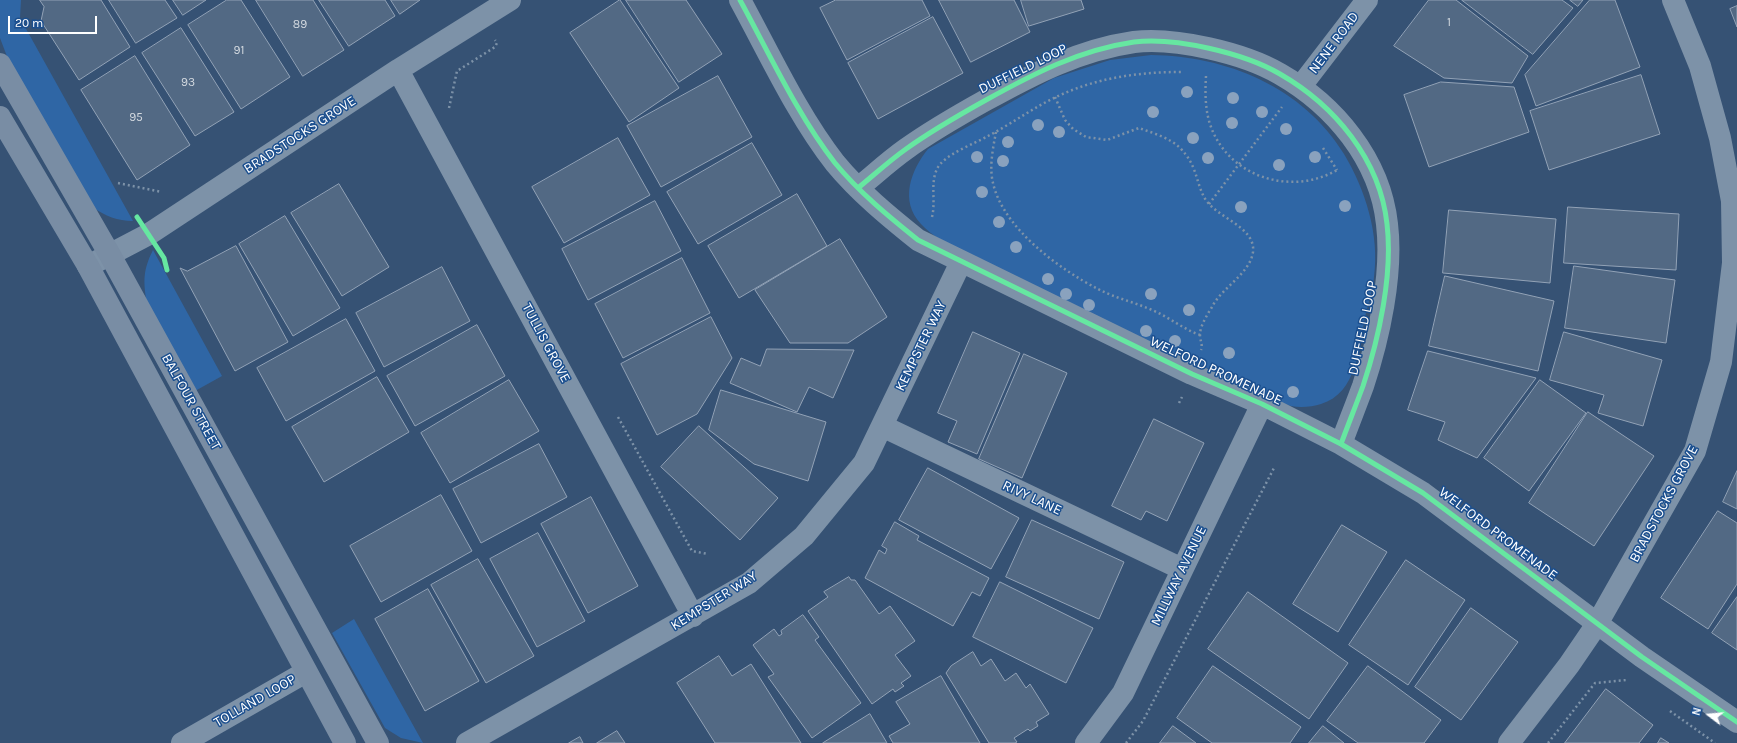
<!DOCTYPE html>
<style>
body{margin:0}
#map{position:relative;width:1737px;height:743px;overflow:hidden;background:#365274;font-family:Karla,sans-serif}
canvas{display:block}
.north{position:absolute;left:1689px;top:695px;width:40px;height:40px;-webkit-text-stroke:3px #1b4f8f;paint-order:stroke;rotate:286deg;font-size:11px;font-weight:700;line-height:16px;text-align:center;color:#fff}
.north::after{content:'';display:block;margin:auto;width:14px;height:18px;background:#fff;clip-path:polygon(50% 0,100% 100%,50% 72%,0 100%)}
.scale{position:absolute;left:8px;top:16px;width:89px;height:18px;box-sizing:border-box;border:2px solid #fff;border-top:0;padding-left:5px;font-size:12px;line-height:14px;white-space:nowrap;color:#fff;-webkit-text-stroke:3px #1b4f8f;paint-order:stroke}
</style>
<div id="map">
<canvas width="1737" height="743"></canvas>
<div class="north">N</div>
<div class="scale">20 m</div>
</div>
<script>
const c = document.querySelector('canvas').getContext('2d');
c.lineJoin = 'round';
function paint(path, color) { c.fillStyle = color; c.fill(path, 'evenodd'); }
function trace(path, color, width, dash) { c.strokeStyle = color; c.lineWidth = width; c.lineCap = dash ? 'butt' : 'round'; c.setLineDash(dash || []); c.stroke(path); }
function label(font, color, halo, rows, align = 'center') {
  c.font = font + ' Karla,sans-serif'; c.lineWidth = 3; c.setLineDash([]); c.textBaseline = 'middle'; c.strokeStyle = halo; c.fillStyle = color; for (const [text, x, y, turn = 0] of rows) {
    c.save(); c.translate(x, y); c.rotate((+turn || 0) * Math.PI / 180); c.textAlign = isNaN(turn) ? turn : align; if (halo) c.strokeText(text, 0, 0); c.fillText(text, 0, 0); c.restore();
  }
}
paint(new Path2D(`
 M0,0H21L20,18L133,221C117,221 106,216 92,207L8,59L0,38Z
 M1151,55C1227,56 1303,87 1344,154C1365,189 1380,235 1374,277C1373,290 1368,304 1365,317C1359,348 1357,393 1321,404C1312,407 1300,408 1291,406C1283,404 1275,399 1267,396C1240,385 1214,371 1187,359C1126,331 1066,303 1005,273C977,259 943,247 921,224C899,201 911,170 928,149L1054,78L1110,60Z
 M153,250L222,376L195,391L147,304C143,281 143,270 153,250Z
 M354,619L423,743L401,738L385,728L332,633Z`), '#2f66a5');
const building = new Path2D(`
 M40,0H101L130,47L79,80L41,21L44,7Z
 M109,0H165L177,18L136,43Z
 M173,0H206L183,15Z
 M227,0H241L290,77L241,109L188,25Z
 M256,0H313L344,50L303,76Z
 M319,0H385L395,16L349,46Z
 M391,0H420L400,14Z
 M620,0L679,88L629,122L570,33Z
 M626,0H686L722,54L679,82Z
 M836,0H922L930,16L847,60L820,8Z
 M939,0H1014L1030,32L971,62Z
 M1021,0H1081L1084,9L1029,26Z
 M1429,0H1456L1528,56L1512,83L1444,78L1394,46Z
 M1462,0H1562L1573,8L1533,54Z
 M1570,0H1583L1578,6Z
 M1590,0H1615L1640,67L1536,106L1525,75Z
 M1737,6V27L1730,9Z
 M933,17L963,73L878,119L848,63Z
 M181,28L234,112L195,136L142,53Z
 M135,56L190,145L137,180L81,90Z
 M1641,75L1660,134L1549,170L1530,111Z
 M718,76L752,137L661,187L627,126Z
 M1441,82L1514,87L1529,132L1429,167L1404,95Z
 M618,138L650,195L564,243L532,187Z
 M752,143L782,195L698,244L667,192Z
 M339,184L389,267L342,296L291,213Z
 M797,194L827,246L739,298L708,246Z
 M655,201L681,251L588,300L562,249Z
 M1568,207L1679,214L1676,270L1564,263Z
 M1449,210L1556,219L1550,283L1443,273Z
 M285,216L340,308L293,336L239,244Z
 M840,239L887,317L848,343H790L755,290Z
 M236,246L288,342L235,371L180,268L187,271Z
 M682,258L710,313L623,358L595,304Z
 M1574,266L1675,280L1666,343L1565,328Z
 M442,267L470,321L384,367L356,313Z
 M1445,276L1554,301L1538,371L1429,346Z
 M711,317L732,358L697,414L657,435L621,364Z
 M346,319L375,371L286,421L257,368Z
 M477,325L505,376L415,426L387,376Z
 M973,332L1020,353L977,454L948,442L957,421L938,413Z
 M1564,332L1662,360L1643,426L1598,413L1604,395L1550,380Z
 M767,349L854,350L833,398L809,387L797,412L730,383L741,358L760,366Z
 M1428,351L1536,378L1477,458L1438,440L1445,422L1408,410Z
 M1024,354L1067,373L1022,478L979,459Z
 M377,377L409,432L324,482L292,427Z
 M509,380L539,431L450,483L421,433Z
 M1540,380L1586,413L1529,491L1484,458Z
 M721,390L826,422L808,481L754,464L709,430Z
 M1588,412L1654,456L1594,546L1529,503Z
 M1154,419L1204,443L1167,521L1146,511L1141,520L1112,506Z
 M699,426L778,498L740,540L661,467Z
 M539,444L567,497L481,543L453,489Z
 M928,468L1019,518L991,569L899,520Z
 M1737,471V509L1723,502Z
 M441,495L472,551L381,602L350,546Z
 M591,497L638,586L588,613L541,524Z
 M1718,511L1737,523V584L1708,629L1661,598Z
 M1032,520L1124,562L1099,619L1006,577Z
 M895,522L919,536L917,540L989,578L980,596L972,592L953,626L865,578L879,550L885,554L887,549L882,546Z
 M1342,525L1387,552L1338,632L1293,604Z
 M538,533L585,621L537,647L490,559Z
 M478,559L534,656L486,683L431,585Z
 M1406,560L1465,600L1408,685L1349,645Z
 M849,577L851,580H855L879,614L890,606L915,641L895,655L911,676L901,683L904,686L895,692L893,689L872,704L808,611L828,597L824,592Z
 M1000,582L1093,628L1066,683L973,637Z
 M428,589L479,681L425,711L375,619Z
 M1248,592L1348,663L1309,719L1208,649Z
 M1737,597V650L1712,633Z
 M1471,608L1518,642L1461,720L1415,687Z
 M803,615L819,637L815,640L861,703L812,738L768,677L774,674L753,645L774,629L779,636L782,634L781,631Z
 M973,652L981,666L991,659L1005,681L1016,673L1026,688L1030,684L1049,714L1036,722L1038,726L1030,731L1028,729L1014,738L1017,742L1015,743H989L946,673L951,666Z
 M719,656L732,676L751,664L801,743H715L677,683Z
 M1213,666L1301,727L1290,743H1212L1177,718Z
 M1368,666L1441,720L1424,743H1358L1327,721Z
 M941,676L980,743H893L889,736L910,724L896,702Z
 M1606,689L1653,725L1639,743H1565Z
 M870,714L887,743H823Z
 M1173,726L1196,743H1160Z
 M1323,726L1344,743H1309Z
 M617,731L625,743H597Z
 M580,737L583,743H569Z
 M1661,738L1669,743H1658Z`);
paint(building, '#526984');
trace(building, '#92a2b6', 1);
trace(new Path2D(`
 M1206,76C1205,93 1205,111 1211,127C1230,178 1292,196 1337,170
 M1055,97L1065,120L1073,129L1086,137L1107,140L1139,128C1153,133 1170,138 1180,148C1197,165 1195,179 1204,197C1215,218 1256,226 1253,252C1250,274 1222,287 1212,307C1207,315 1200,326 1200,335C1200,341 1203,344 1201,350
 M449,108L457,71L495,47L497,43L495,40
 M996,132C993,148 989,167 993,183C1003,228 1059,269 1098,289C1115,298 1134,302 1152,310C1169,317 1183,329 1200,335
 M1323,148L1337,170
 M118,183L162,192
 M1209,204L1282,107
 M932,217C936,202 930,183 937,169C943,155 974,144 988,136C1011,124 1033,108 1056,97C1096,78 1137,72 1181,72
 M1179,403L1182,397
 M618,417L692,551L708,554
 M1670,711L1715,743
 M1126,743L1143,721L1275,466
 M1548,743L1595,683L1627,680`), '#7d92a8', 2.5, [2, 3]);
trace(new Path2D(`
 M740,0C769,53 798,116 835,163C859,192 888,216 918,240L1192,374L1262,404L1341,444L1423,493L1642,657L1737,722
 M398,70L693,616
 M1301,86L1367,0
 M858,188C874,175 889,161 906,149C931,131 959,115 986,100C1033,74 1079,50 1134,42C1175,37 1244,53 1280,74C1334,105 1380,159 1387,224C1393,274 1379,338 1363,386C1356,405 1348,425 1341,444
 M88,266L149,234L398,70L510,0
 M882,426L1182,569
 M182,743L306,672
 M467,743L749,583L804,536L864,463L961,262
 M1086,743L1123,693L1262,404
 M1509,743L1569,665L1597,624L1695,451L1721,362L1733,263L1732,201L1720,138L1700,66L1673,0`), '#7d92a8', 22);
trace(new Path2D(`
 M0,64L110,255L378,743
 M0,117L88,266L345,743`), '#798da4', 22);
trace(new Path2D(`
 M740,0C769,53 798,116 835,163C859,192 888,216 918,240L1192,374L1262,404L1341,444L1423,493L1642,657L1737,722
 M858,188C874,175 889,161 906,149C931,131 959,115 986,100C1033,74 1079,50 1134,42C1175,37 1244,53 1280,74C1334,105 1380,159 1387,224C1393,274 1379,338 1363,386C1356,405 1348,425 1341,444
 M137,217L164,258L167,270`), '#66e7a1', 5);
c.fillStyle = '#8aa2be';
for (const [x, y] of [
 [1187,92],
 [1233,98],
 [1153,112],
 [1262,112],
 [1232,123],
 [1038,125],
 [1286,129],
 [1059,132],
 [1193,138],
 [1008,142],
 [977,157],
 [1315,157],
 [1208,158],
 [1003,161],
 [1279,165],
 [982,192],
 [1345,206],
 [1241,207],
 [999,222],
 [1016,247],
 [1048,279],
 [1066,294],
 [1151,294],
 [1089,305],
 [1189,310],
 [1146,331],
 [1175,341],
 [1229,353],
 [1293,392]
]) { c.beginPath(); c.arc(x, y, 6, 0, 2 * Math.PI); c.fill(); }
label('12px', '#d4dae0', null, [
 ["1",1449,23],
 ["89",300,25],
 ["91",239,51],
 ["93",188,83],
 ["95",136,118]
]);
label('14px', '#fff', '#1b4f8f', [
 ["NENE ROAD",1334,43,-53],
 ["DUFFIELD LOOP",1023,69,-26],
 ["BRADSTOCKS GROVE",300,135,-33],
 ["DUFFIELD LOOP",1363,328,-78],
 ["TULLIS GROVE",546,343,62],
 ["KEMPSTER WAY",921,346,-64],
 ["WELFORD PROMENADE",1216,371,25],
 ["BALFOUR STREET",191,402,61],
 ["RIVY LANE",1032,498,25],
 ["BRADSTOCKS GROVE",1664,504,-62],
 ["WELFORD PROMENADE",1498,534,37],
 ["MILLWAY AVENUE",1179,576,-64],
 ["KEMPSTER WAY",714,601,-32],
 ["TOLLAND LOOP",255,701,-30]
]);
</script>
